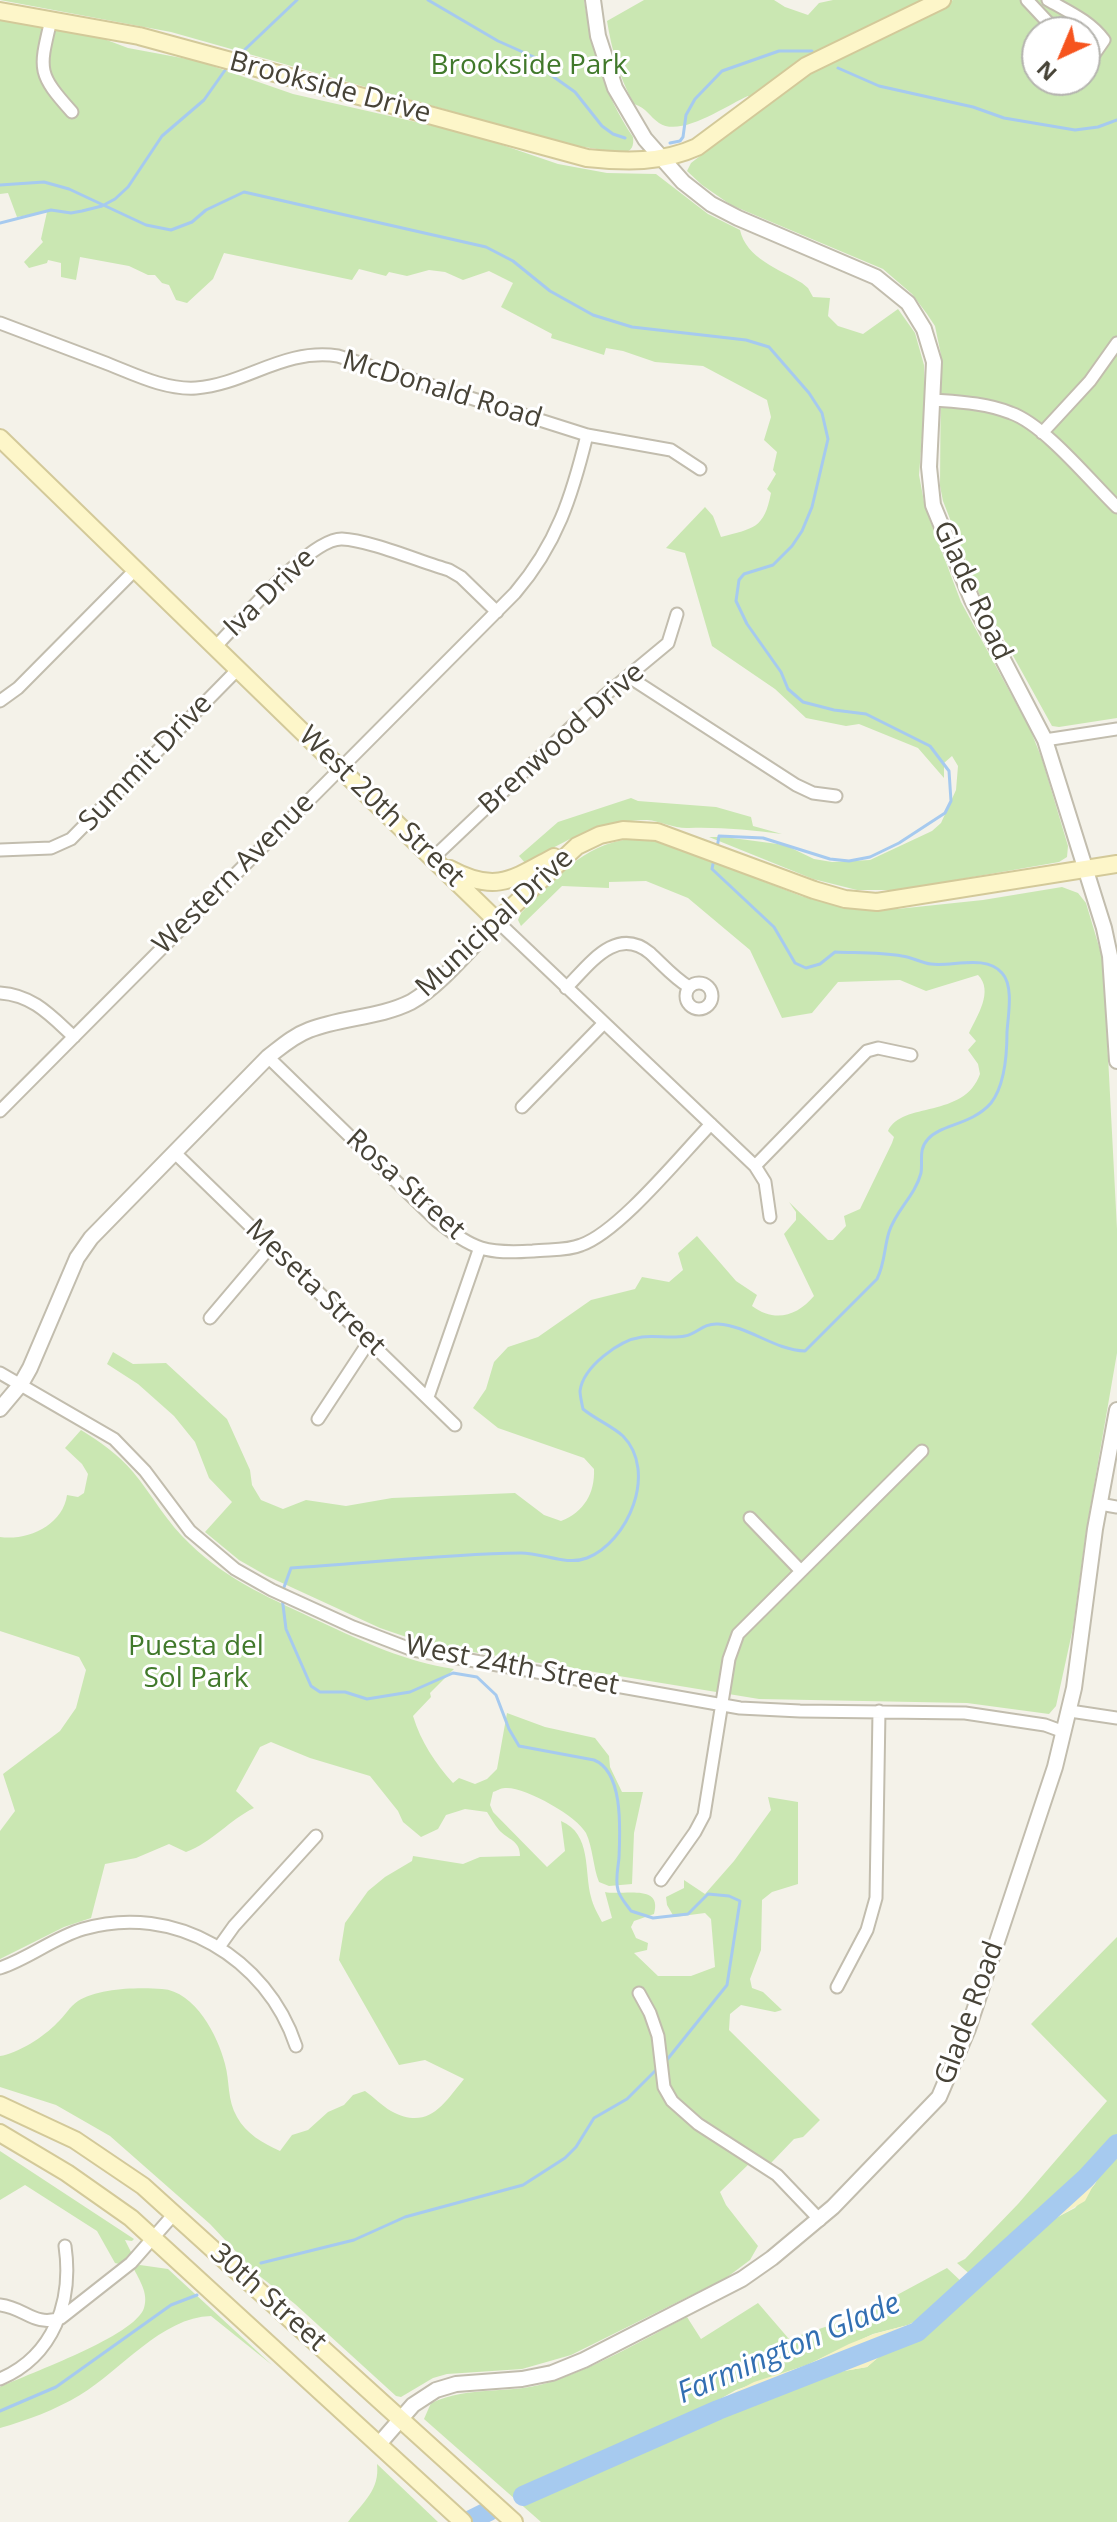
<!DOCTYPE html>
<style>
body{margin:0}
#map{position:relative;width:1117px;height:2522px;overflow:hidden;background:#f4f2e9;font-family:"Open Sans",sans-serif}
canvas{display:block}
.north{position:absolute;left:1021px;top:16px;width:80px;height:80px;box-sizing:border-box;background:#fff;border:2px solid #b5b4af;border-radius:50%;rotate:224deg;font-size:22px;font-weight:700;line-height:32px;text-align:center;color:#474337}
.north::after{content:'';display:block;margin:auto;width:28px;height:36px;background:#f6541e;clip-path:polygon(50% 0,100% 100%,50% 72%,0 100%)}
</style>
<div id="map">
<canvas width="1117" height="2522"></canvas>
<div class="north">N</div>
</div>
<script>
const c = document.querySelector('canvas').getContext('2d');
c.lineJoin = 'round';
function paint(path, color) { c.fillStyle = color; c.fill(path, 'evenodd'); }
function trace(path, color, width, dash) { c.strokeStyle = color; c.lineWidth = width; c.lineCap = dash ? 'butt' : 'round'; c.setLineDash(dash || []); c.stroke(path); }
function label(font, color, halo, rows, align = 'center') {
  c.font = font + ' "Open Sans",sans-serif'; c.lineWidth = 6; c.setLineDash([]); c.textBaseline = 'middle'; c.strokeStyle = halo; c.fillStyle = color; for (const [text, x, y, turn = 0] of rows) {
    c.save(); c.translate(x, y); c.rotate((+turn || 0) * Math.PI / 180); c.textAlign = isNaN(turn) ? turn : align; if (halo) c.strokeText(text, 0, 0); c.fillText(text, 0, 0); c.restore();
  }
}
paint(new Path2D(`
 M0,0H584C592,51 604,94 633,137C634,146 632,151 623,153L571,145L171,32Z
 M644,0H774L785,7L808,15L819,3L833,0H932L754,100L748,96C727,105 681,138 659,123C649,116 647,108 634,104C619,77 612,51 607,21Z
 M953,0H1117V718L1059,727L1052,726L980,596L943,501L940,486L941,355L935,326L927,314L912,294L883,269L731,205L702,185L687,171L691,163L815,67ZM1037,32H1085V80H1037Z
 M0,20L96,36L128,48L198,61L293,94L473,135L558,164L607,173L656,174L708,214L740,230C746,258 779,269 802,283L808,288L813,297L830,298L828,316L838,326L863,334L898,309L915,333L924,365L925,399L919,475L925,507L961,602L1030,729L1042,759L1068,846L1067,857L1059,862L898,890H857L813,879L709,837H725L785,845L814,859L832,862L870,860L932,831L941,823L956,790L958,766L952,756L944,763V778L918,748L859,724L846,726L806,718L775,689L712,646L685,553L666,548L705,507L713,516L721,537C754,528 764,529 771,493L767,489L776,474L773,470L777,452L764,440L771,417L767,400L703,366L655,362L623,351L606,348L604,355L551,338L552,334L501,307L513,283L489,271L463,280L445,272L429,270L407,276L389,272L386,276L359,269L352,280L224,253L213,279L187,303L176,300L169,285L162,283L155,275H148L129,266L80,257L76,280L61,277V263L48,260L47,263L29,268L24,262L43,242L41,239L47,212L17,217L8,193L0,194Z
 M631,798L638,801L716,807L751,817L753,826L782,834C751,830 720,827 689,828C675,829 661,821 647,820C600,820 565,840 526,864L519,856L558,822Z
 M631,839L657,840L801,896L840,907L897,909L983,900L1062,887L1078,893L1086,903L1103,960L1117,1229V1353L1086,1532L1073,1628L1056,1706L1049,1714L967,1703L759,1699L430,1645L380,1628L267,1576L239,1560L205,1532L232,1502L209,1478L195,1442L174,1416L138,1384L107,1364L113,1352L133,1364L166,1363L227,1419L250,1470L252,1485L261,1500L283,1509L306,1500L346,1506L392,1498L515,1493L544,1515L561,1521C584,1512 595,1493 594,1469L584,1458L498,1428L473,1408L486,1389L494,1362L508,1347L538,1337L591,1300L635,1289L642,1277L669,1282L683,1270L678,1253L697,1236L736,1281L757,1295L752,1306C775,1323 797,1316 814,1296L784,1234L796,1220V1212L789,1202L828,1240H833L846,1226L844,1216L860,1209L892,1143L894,1137L888,1131C902,1101 964,1119 980,1074L978,1064L968,1050L976,1041L969,1033C977,1016 994,991 978,975L926,991L900,980L838,982L812,1013L782,1018L750,950L688,898L646,881L609,882V888L562,886L521,926L518,920L521,913C554,880 582,844 631,839Z
 M81,1430C100,1442 118,1454 133,1472C153,1496 167,1523 190,1544C228,1581 274,1600 321,1622C364,1642 406,1662 454,1669L430,1693L431,1697L413,1716C421,1742 435,1763 453,1783L459,1778L475,1784L487,1779L497,1769L507,1713L545,1727L595,1738L609,1756L610,1767L622,1792H643L634,1833L632,1884L609,1886L599,1882C593,1867 593,1848 586,1833C577,1816 524,1786 505,1788C500,1788 497,1791 493,1792L490,1805L493,1812L547,1867L565,1851L561,1821C592,1834 584,1871 591,1897C593,1906 598,1914 602,1922L612,1918L605,1892C622,1896 663,1883 654,1914L634,1921L631,1927L636,1938L648,1943L647,1950L634,1953L658,1976H691L715,1967L711,1919L705,1913L674,1917L667,1905L666,1897L684,1888V1880L705,1894L734,1861L771,1810L768,1797L798,1802V1884L772,1892L762,1900L761,1950L750,1979L752,1988L763,1992L782,2010L775,2012L741,2005L730,2014L729,2030L820,2120L803,2137L794,2139L771,2163L821,2210L813,2217L773,2177L752,2161L720,2192L726,2205L758,2246L750,2260L726,2278L571,2355L522,2369L447,2374L433,2378L401,2397L396,2396L295,2304L257,2274L210,2224L110,2136L56,2105L0,2087V2056C17,2054 45,2036 57,2023C64,2017 70,2006 78,2001C98,1988 139,1987 162,1989C195,1991 218,2036 225,2064C230,2082 227,2100 237,2117C246,2134 263,2143 280,2151L292,2135L308,2130L328,2112L344,2105L353,2095L365,2091C374,2097 382,2106 391,2111C428,2131 443,2105 464,2079L425,2060L399,2065L339,1960L345,1923L368,1891L385,1877L412,1861L413,1856L463,1864L480,1857L520,1856C520,1840 508,1840 499,1830C494,1824 491,1818 487,1812L465,1809L446,1815L438,1829L421,1837L403,1822L398,1811L370,1776L310,1758L271,1742L260,1747L236,1791L254,1808C229,1820 213,1842 186,1852L169,1844L136,1858L105,1864L91,1918L64,1927L0,1959V1831L15,1811L3,1774L60,1731L76,1708L86,1670L79,1657L0,1631V1537C28,1541 63,1525 67,1495L78,1497L84,1493L88,1474L82,1464L65,1448Z
 M1117,1937V2138C1070,2186 1017,2227 972,2276L957,2263L965,2259L1018,2204L1107,2101L1031,2024Z
 M1117,2150V2522H541L424,2419L431,2403C471,2385 507,2395 547,2383C596,2368 642,2340 687,2317L701,2339L758,2303L789,2339L858,2316L947,2268L964,2284L931,2314L908,2325L873,2334L807,2365L736,2390L683,2420L598,2460L545,2493L619,2462L748,2401L821,2375L867,2367L884,2352L916,2338L1014,2249L1054,2219L1075,2208L1095,2184L1104,2165Z
 M0,2151L134,2239L132,2241L125,2240L132,2254L119,2264L115,2263L97,2231L25,2185L0,2200Z
 M140,2265L168,2269L272,2365L211,2316C162,2317 120,2371 80,2395C55,2410 28,2420 0,2428V2387C30,2373 135,2336 144,2308C149,2293 139,2280 133,2267Z
 M377,2464L438,2522H348C363,2502 380,2490 377,2464Z`), '#cae7b2');
paint(new Path2D(`
 M1117,2138V2150L1104,2165L1085,2201L1054,2219L1014,2249L923,2333L885,2352L867,2367L821,2375L785,2387L748,2401L619,2462L545,2493L530,2497L523,2496L534,2486L652,2435L754,2382L807,2365L849,2344L874,2334L908,2325L931,2314L952,2296L1050,2198L1080,2175Z`), '#f7f2c6');
trace(new Path2D(`
 M428,0L498,41L534,57L544,70L575,92L602,126L613,134L625,138
 M236,58L297,0
 M838,68L879,86L973,107L1004,118L1075,130L1098,127L1117,120
 M670,143L680,141L683,137L686,115L695,99L722,71L779,51H812
 M0,185L44,182L69,189L146,225L171,230L192,222L206,210L244,192L486,247L513,261L550,291L593,315L632,327L746,340L769,347L809,393L822,413L828,439L812,507L802,531L792,546L773,565L744,574L739,580L736,601L747,624L781,672L788,689L803,702L834,710L866,714L930,746L949,771L951,801L945,813L899,843L870,857L849,861L830,859L763,838L719,836L717,848
 M0,223L51,210L71,213L82,211L102,206L115,199L128,187L162,136L204,100L228,66
 M283,1590L291,1568C367,1563 445,1554 521,1553C543,1553 567,1566 587,1558C628,1542 658,1472 623,1436C612,1426 595,1419 583,1409C582,1404 580,1396 580,1391C583,1367 619,1340 642,1337C656,1335 671,1339 685,1336C697,1334 703,1323 718,1324C749,1326 774,1350 805,1351L877,1279C885,1263 884,1248 889,1232C896,1210 915,1196 921,1173C923,1161 918,1150 928,1139C941,1124 972,1125 991,1103C1005,1085 1007,1054 1007,1032C1008,1016 1014,986 1002,973C986,954 952,967 931,964C921,963 912,957 902,956C880,952 857,953 835,952L820,964L806,968L795,963L774,927L712,869L714,859
 M282,1597L286,1629L311,1686L320,1692H345L367,1699L410,1692L453,1673L477,1677L496,1695L509,1729L519,1746L594,1760C624,1772 620,1831 619,1858C618,1868 615,1880 618,1890C620,1898 627,1905 631,1911L653,1918L688,1914L708,1894L729,1896L740,1901L727,1985L666,2061
 M261,2263L354,2240L405,2217L523,2185L565,2158L576,2147L594,2118L627,2099L657,2069
 M0,2411L56,2387L171,2305L197,2295`), '#a6caef', 3);
trace(new Path2D(`
 M523,2496L718,2410L917,2332L1086,2178L1117,2144
 M471,2520L489,2511`), '#a6caef', 20);
const minor = new Path2D(`
 M1027,0L1057,32
 M1048,0C1069,12 1090,21 1104,40L1095,53L1085,52
 M51,20C39,70 37,73 72,112
 M0,323C34,336 69,349 103,362C132,373 164,390 196,388C247,384 283,348 338,356L587,435L671,450L700,469
 M933,400C960,402 986,403 1011,413C1045,425 1090,481 1117,507
 M1042,433L1090,381L1117,343
 M216,646C240,622 310,538 342,539C369,540 421,562 449,570L461,577L497,612
 M629,677L796,785L813,793L836,796
 M0,701L18,688L136,569
 M1045,740L1117,729
 M0,850L51,848L71,839L239,668
 M434,857L604,696L668,643L677,614
 M497,921L755,1166L765,1182L770,1217
 M686 996a13 13 0 1 1 26 0a13 13 0 1 1-26 0Z
 M566,988C589,965 616,925 650,953C663,965 674,978 689,987
 M0,993C33,995 51,1016 74,1037
 M268,1057L437,1221C474,1250 486,1254 533,1251C548,1249 567,1251 581,1245C619,1232 681,1155 711,1124
 M522,1107L603,1024
 M0,1111L515,593C557,544 572,496 587,435
 M174,1152L455,1425
 M755,1166L867,1051L878,1048L911,1055
 M210,1318L271,1246
 M0,1373L114,1439L145,1471L190,1531L235,1569L272,1590L353,1627L413,1650L740,1708L800,1711L965,1713L1045,1725L1064,1732
 M428,1397L479,1250
 M318,1419L370,1340
 M1100,1504L1117,1507
 M750,1518L800,1570
 M1070,1711L1117,1718
 M661,1880L695,1832L704,1815L729,1659L738,1634L922,1451
 M219,1947L234,1926L316,1836
 M0,1968C30,1958 53,1938 83,1929C174,1902 267,1958 296,2046
 M837,1987L867,1930L876,1898L879,1711
 M639,1993L650,2013L658,2036L664,2087L672,2101L698,2124L777,2175L820,2220
 M0,2305C26,2308 33,2327 61,2318L131,2263L174,2214
 M0,2379C54,2356 73,2301 65,2246`);
const tertiary = new Path2D(`
 M593,0L598,36L615,88L645,139L683,182L711,204L738,218L876,277L908,303L924,329L934,362L929,467L933,505L972,600L1045,740L1104,928L1110,956L1117,1061
 M0,1409L21,1384L30,1368L77,1258L91,1238L268,1057C281,1047 293,1036 309,1030C342,1017 379,1018 411,1002C441,985 472,946 497,921
 M379,2444L413,2405L436,2390L456,2384L522,2379L552,2373L584,2360L742,2279L772,2258L833,2207L939,2097L968,2029L1055,1767L1074,1688L1095,1529L1117,1410`);
const secondary = new Path2D(`
 M0,11L139,36L587,158C626,162 662,163 697,147L806,66L942,0
 M0,438L497,921L577,846L600,835L623,830L657,832L814,890L845,899L877,902L1117,864
 M450,869C496,894 513,879 554,857
 M0,2105L75,2140L143,2186L514,2522
 M0,2133L67,2173L131,2218L463,2522`);
trace(minor, '#c2bdae', 15);
trace(tertiary, '#c2bdae', 18);
trace(secondary, '#d3c999', 20);
trace(minor, '#fff', 11);
trace(tertiary, '#fff', 14);
trace(secondary, '#fdf6c9', 16);
label('28px', '#41792b', '#fff', [
 ["Brookside Park",529,66],
 ["Puesta del",196,1647],
 ["Sol Park",196,1679]
]);
label('28px', '#474337', '#fff', [
 ["Brookside Drive",330,88,15],
 ["McDonald Road",442,390,17],
 ["Glade Road",972,591,65],
 ["Iva Drive",270,593,-44],
 ["Brenwood Drive",562,739,-42],
 ["Summit Drive",146,763,-46],
 ["West 20th Street",381,807,44],
 ["Western Avenue",234,874,-45],
 ["Municipal Drive",495,923,-43],
 ["Rosa Street",405,1185,42],
 ["Meseta Street",315,1288,44],
 ["West 24th Street",512,1666,11],
 ["Glade Road",970,2013,-70],
 ["30th Street",268,2298,42]
]);
label('italic 30px', '#326fb2', '#fff', [
 ["Farmington Glade",789,2349,-23]
]);
</script>
